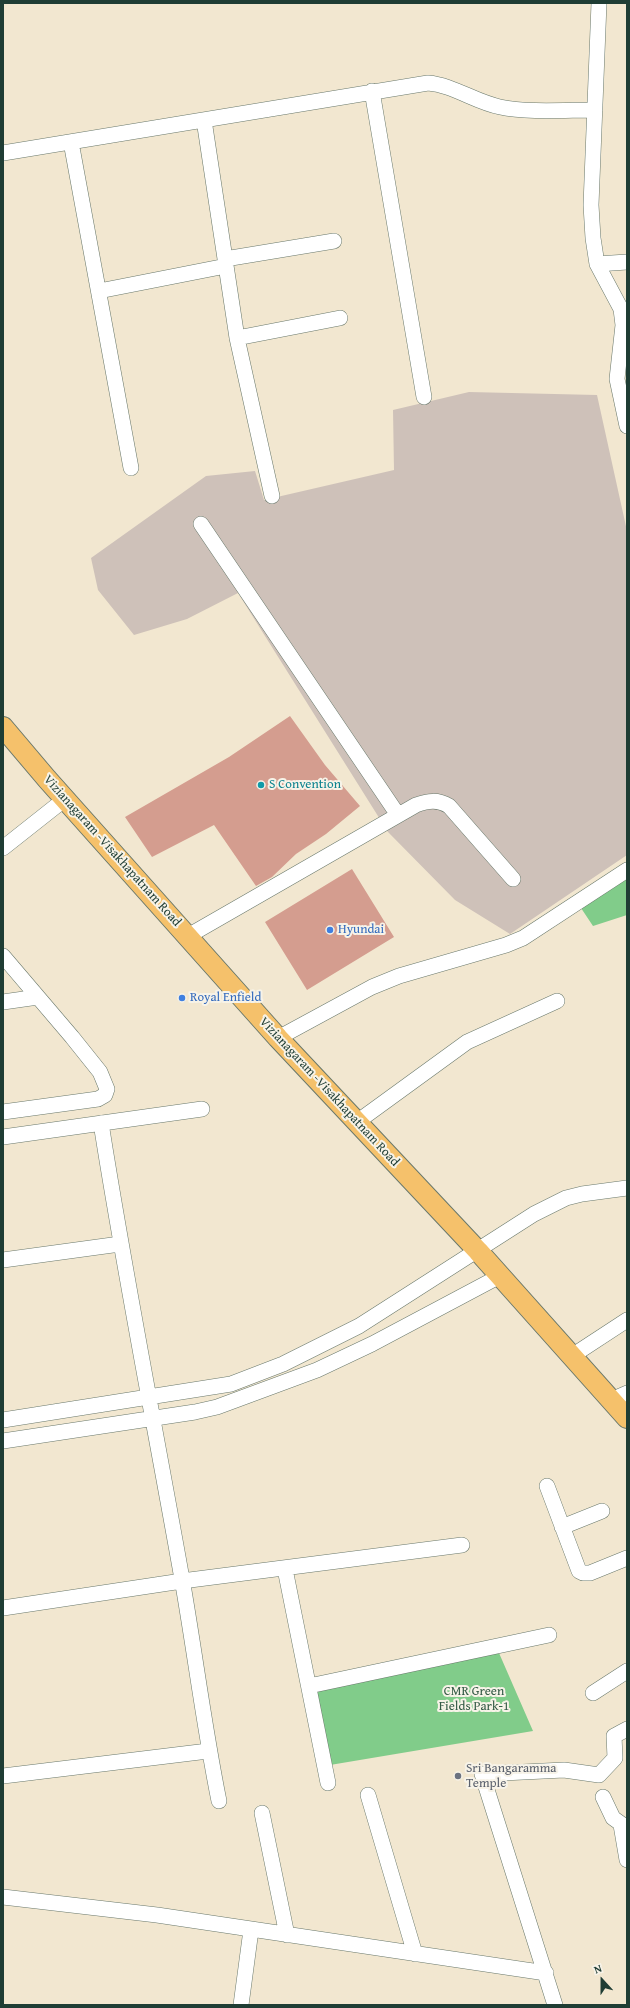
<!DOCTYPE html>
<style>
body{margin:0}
#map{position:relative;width:630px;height:2008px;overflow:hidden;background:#f2e7d0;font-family:"Gentium Book Plus",serif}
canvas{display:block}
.frame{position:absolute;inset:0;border:4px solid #1f3d34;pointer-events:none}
.north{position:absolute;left:582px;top:1960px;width:40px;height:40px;-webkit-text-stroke:3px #f7f3e8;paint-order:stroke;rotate:339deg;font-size:11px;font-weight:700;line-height:16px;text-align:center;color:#1f3d34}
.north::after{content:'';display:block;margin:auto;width:14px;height:18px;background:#1f3d34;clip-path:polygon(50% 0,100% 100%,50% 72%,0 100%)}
</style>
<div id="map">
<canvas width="630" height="2008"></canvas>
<div class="frame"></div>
<div class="north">N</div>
</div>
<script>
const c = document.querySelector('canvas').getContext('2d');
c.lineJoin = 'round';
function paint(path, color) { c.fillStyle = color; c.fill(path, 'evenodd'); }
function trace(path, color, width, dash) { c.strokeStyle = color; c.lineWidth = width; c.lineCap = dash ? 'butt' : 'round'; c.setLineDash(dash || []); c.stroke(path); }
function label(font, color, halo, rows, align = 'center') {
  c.font = font + ' "Gentium Book Plus",serif'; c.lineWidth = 4; c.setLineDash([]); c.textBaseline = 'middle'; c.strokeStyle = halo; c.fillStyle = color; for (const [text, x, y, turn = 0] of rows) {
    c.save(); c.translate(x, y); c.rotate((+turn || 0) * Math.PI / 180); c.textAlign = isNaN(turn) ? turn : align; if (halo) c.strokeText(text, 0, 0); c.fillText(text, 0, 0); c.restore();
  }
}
paint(new Path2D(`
 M469,392L597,395L627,531V855L510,934L455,900L388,832L238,593L187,619L134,635L98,590L91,558L206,476L255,471L264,500L394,470L393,410Z`), '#cec1b9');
paint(new Path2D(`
 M627,877V915L593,926L581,908Z
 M499,1653L533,1731L330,1765L314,1688Z`), '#81cc8a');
paint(new Path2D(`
 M290,716L325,765L360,806L326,834L296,854L272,877L256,886L214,825L152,857L125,817L229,757Z
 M352,869L394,937L307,990L265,922Z`), '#d49d8f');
const minor = new Path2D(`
 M599,3L591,205L593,238L597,264L621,309L623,325L617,379L627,426
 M372,91L424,397
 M204,120L237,338L272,496
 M71,142L131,468
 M3,153L428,83C453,85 475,102 500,107C528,113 566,110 595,110
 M225,259L334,241
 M597,264L627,262
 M99,291L226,266
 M237,338L340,318
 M201,524L398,815
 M3,848L65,799
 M188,936L416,805C428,801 437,799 449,806L513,879
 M3,956L72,1037L100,1072L107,1089L105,1095L98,1099L3,1112
 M3,1002L38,997
 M278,1038L372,987L399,976L506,945L523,938L627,870
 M357,1122L467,1042L557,1001
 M101,1123C125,1276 155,1427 182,1579C195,1653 204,1727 219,1801
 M3,1137L202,1109
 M3,1260L120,1244
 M572,1356L627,1320
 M611,1400L627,1393
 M3,1420L231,1384L283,1364L359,1326L534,1214L566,1198L582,1194L627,1188
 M3,1441L195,1412L217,1407L317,1370L372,1344L500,1276
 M547,1486L579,1571L583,1573H590L627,1558
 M562,1527L602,1511
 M285,1569L328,1783
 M3,1608L182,1581L462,1545
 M309,1686L549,1635
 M593,1693L627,1671
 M3,1776L208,1751
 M368,1795L415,1954
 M603,1797L613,1818L627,1828
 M262,1813L287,1935
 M621,1825L627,1860
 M3,1897L157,1915L546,1973
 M241,2005L251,1930
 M555,2005L482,1774L564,1770L599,1775L615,1758L614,1736L627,1729`);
const major = new Path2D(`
 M3,727L47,779L278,1038L478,1251L627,1418`);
trace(minor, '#69786b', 16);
trace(major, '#69786b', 22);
trace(minor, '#fff', 15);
trace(major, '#f5c16b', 20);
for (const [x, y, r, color] of [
 [261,785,4,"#0f9aa8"],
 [330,930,4,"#3f7fe0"],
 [182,998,4,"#3f7fe0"],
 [458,1776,4,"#6b7280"]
]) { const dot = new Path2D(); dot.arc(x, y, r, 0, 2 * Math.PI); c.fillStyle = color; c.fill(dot); trace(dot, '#f7f3e8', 1.5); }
label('13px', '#0d838f', '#f7f3e8', [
 ["S Convention",269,785]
], 'left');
label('13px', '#1f3d34', '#f7f3e8', [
 ["Vizianagaram -Visakhapatnam Road",112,851,48],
 ["Vizianagaram -Visakhapatnam Road",329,1092,47]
]);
label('13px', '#366cbe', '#f7f3e8', [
 ["Hyundai",338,930],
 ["Royal Enfield",190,998]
], 'left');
label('13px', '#335a45', '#f7f3e8', [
 ["CMR Green",474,1692],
 ["Fields Park-1",474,1707]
]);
label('13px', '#5b616d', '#f7f3e8', [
 ["Sri Bangaramma",466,1769],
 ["Temple",466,1784]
], 'left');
</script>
